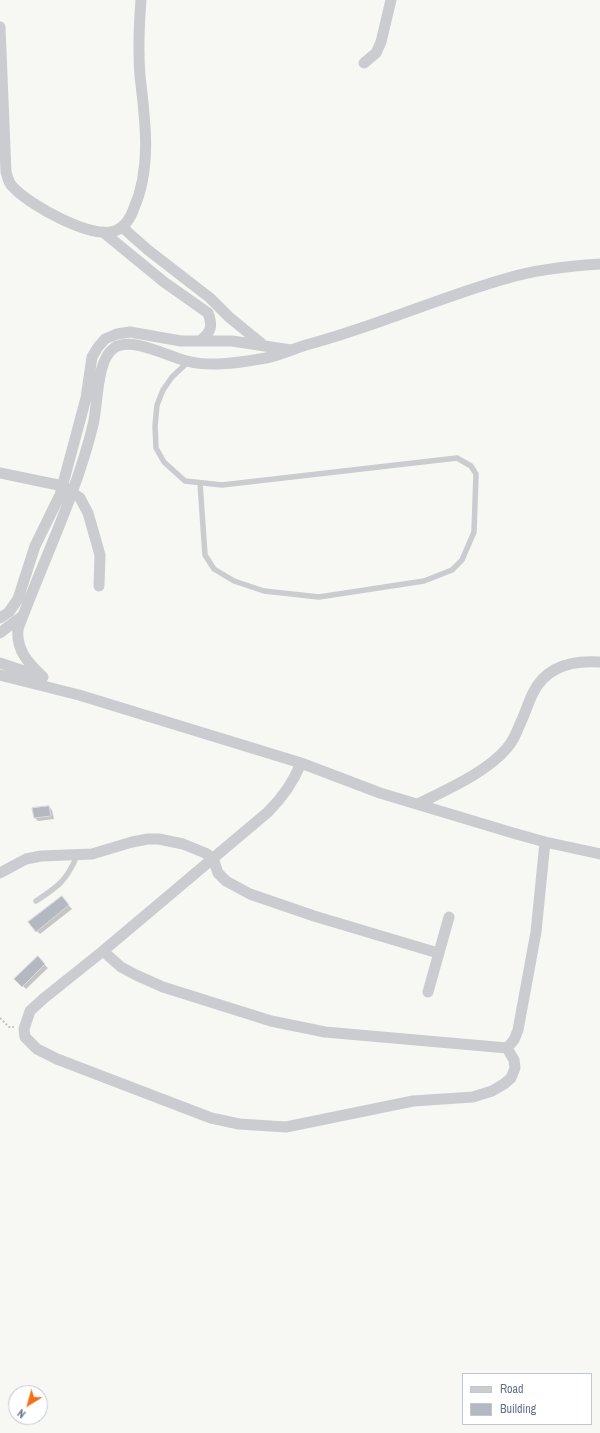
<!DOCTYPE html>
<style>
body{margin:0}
#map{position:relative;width:600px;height:1433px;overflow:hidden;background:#f7f8f4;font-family:"Archivo Narrow",sans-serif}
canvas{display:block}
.legend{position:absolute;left:462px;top:1373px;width:130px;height:52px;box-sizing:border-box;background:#fff;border:1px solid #c1c7d0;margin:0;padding:5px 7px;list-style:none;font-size:12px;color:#647289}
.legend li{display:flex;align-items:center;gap:8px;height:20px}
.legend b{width:20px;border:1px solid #c1c7d0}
.north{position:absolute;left:8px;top:1385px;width:40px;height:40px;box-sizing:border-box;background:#fff;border:1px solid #c1c7d0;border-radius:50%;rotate:217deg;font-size:11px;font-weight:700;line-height:16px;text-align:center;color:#647289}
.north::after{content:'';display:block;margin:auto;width:14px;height:18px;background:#f56f18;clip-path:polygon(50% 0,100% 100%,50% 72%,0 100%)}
</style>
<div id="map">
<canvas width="600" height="1433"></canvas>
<ul class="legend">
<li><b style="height:5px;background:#caccd0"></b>Road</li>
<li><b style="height:11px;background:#b4b9c1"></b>Building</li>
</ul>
<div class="north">N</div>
</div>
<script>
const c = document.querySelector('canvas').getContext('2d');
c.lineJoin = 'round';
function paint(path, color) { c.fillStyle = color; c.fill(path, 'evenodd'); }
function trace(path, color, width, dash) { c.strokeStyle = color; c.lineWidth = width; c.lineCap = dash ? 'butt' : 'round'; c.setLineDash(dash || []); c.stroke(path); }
paint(new Path2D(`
 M49,807L52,810L54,819L38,821L35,818L33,809Z
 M65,901L72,909L40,934L37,931Z
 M38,958L48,968L26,989L16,979Z`), '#0003');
const building = new Path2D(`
 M49,806L51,816L34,818L32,808Z
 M62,896L69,905L36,932L28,922Z
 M38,956L45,964L22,987L14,979Z`);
paint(building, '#b4b9c1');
trace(building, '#d9d9d7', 1);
trace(new Path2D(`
 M0,1018L9,1027H14`), '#c0c2c5', 2, [2, 2]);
trace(new Path2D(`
 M188,362L172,377L163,390L157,405L155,426L156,448L164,462L185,481L222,485L457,458L471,466L476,474L474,532L462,560L452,570L424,581L319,597L264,591L234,581L214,569L205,555L200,483
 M36,901C59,886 66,881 77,856`), '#caccd0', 5.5);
trace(new Path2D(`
 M0,27L6,172C8,179 9,184 14,188C31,206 91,239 115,231C125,227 131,217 134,208C152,167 145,119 140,76C138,51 139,25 141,0
 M364,63L376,53L381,42L391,0
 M122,227L148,250L210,298L229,317L262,344
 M103,232L164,282L208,313C213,326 211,332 201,340
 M0,473L63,486L80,498L88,513L100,555L99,586
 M0,618L9,612L18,599L35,546L60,495L86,398L92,357L98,347L105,339L117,334L130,332L181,341H232L291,350
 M0,633L21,617
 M0,663L39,676
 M0,675L79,695L301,763L380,793L513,833L545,842L600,854
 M43,677C28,663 16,650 18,629C43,561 76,495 93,425C98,406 96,360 114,348C132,336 169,357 187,361C209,367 237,363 260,359C276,357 290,350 306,345C375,327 440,297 508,278C538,269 569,266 600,264
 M301,763C293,783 283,797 268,812L103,951L43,999L30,1011L24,1029L25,1037L37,1049L57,1059L211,1118L239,1124L286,1127L413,1101L473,1097L492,1091L504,1084L511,1078L515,1068L514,1060L507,1048
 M420,803C448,789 487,772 507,748C513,741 517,732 520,724C525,714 528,703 533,693C546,666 573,660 600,662
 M0,873L26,859L41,856L92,854L132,842L148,839H159L183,844L205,853L213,858L218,873L226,881L250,894L314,916L438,953
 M103,951L121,967L136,975L163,987L271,1021L325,1032L507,1048
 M428,992L449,917
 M507,1048L514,1040L518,1030L536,932L545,842`), '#caccd0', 11);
</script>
